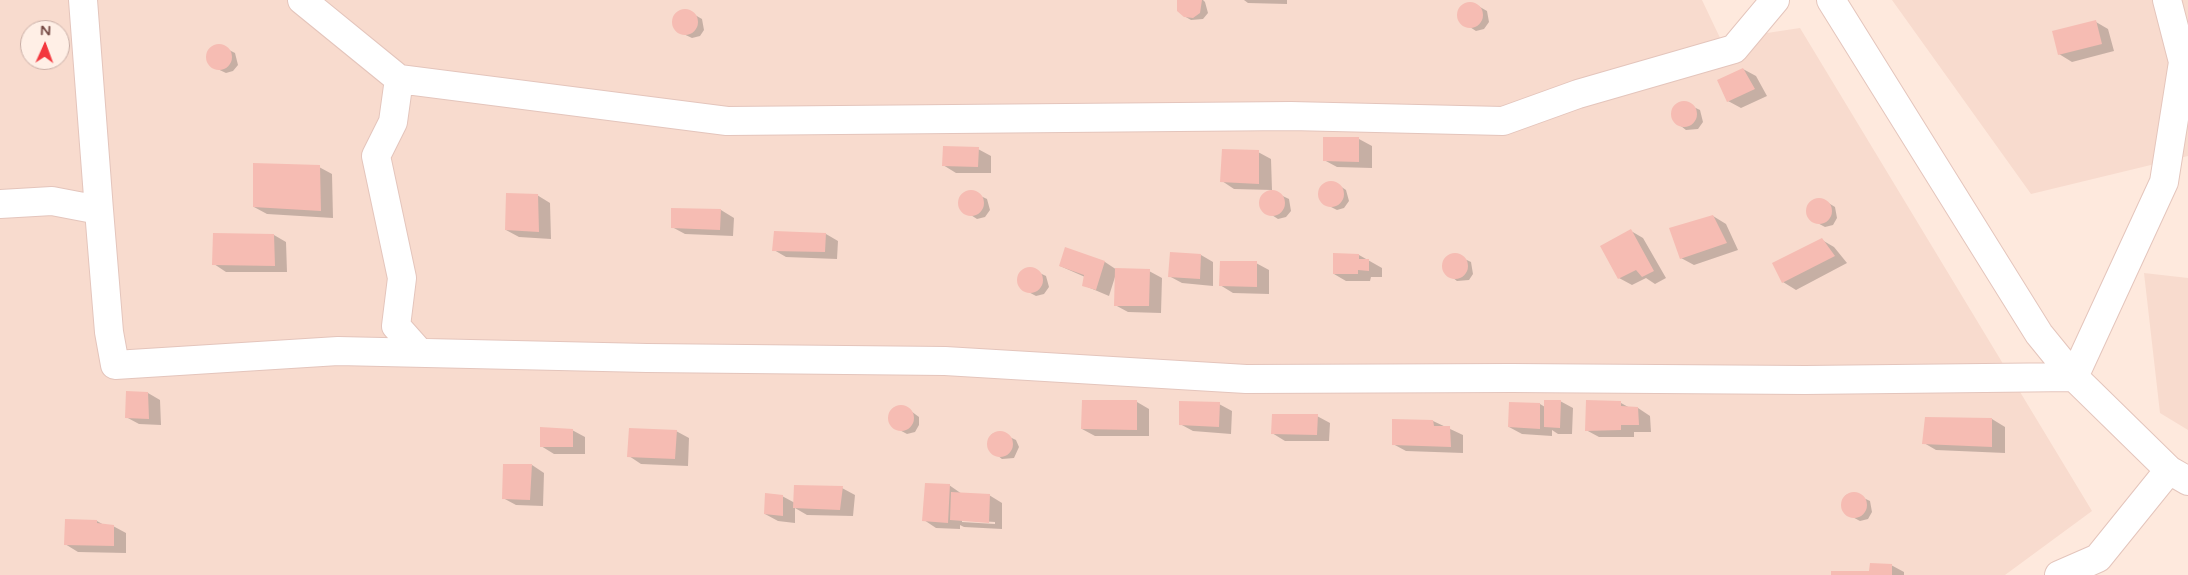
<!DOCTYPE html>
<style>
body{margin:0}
#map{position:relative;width:2188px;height:575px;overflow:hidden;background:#fee9dd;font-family:"Varela Round",sans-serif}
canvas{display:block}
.north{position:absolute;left:20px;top:20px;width:50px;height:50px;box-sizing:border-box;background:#ffefe6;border:1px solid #c8ada5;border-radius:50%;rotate:2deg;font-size:14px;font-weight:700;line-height:20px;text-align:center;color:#754944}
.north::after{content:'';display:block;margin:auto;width:18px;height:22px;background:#f3373e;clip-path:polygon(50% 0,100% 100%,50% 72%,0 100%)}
</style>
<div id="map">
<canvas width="2188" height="575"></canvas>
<div class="north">N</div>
</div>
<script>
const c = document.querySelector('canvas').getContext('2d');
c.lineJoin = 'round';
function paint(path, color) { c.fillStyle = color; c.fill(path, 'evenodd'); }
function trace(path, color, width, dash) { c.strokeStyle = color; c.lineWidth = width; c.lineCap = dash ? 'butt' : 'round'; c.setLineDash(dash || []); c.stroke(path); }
paint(new Path2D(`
 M0,0H1702L1721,40L1800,28L2092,511L2005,575H0ZM30,30H60V60H30Z
 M1892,0H2188V156L2031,194Z
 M2144,273L2188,278V430L2160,413Z`), '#f8dbce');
paint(new Path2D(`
 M1179,0H1203L1205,2L1208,13L1203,19L1191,20L1184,16Z
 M1244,0H1287V4L1248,3Z
 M1473,3L1487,11L1489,22L1484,29L1476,31L1459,20V12L1463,5Z
 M688,11L702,19L704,30L700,36L692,38L677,31L674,19L678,13Z
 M2096,22L2108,29L2114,51L2072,62L2059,54Z
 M219,45L235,53L238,65L233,71L226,73L211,66L208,58L212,48Z
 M1743,69L1756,76L1767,96L1741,108L1728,101Z
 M1683,102L1700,110L1703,122L1698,129L1686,130L1673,120V111L1677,105Z
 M1324,138L1359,139L1372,146V168L1337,167L1324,160Z
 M978,149L991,156V173H956L943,165Z
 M1258,152L1271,159L1272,190L1234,189L1222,181Z
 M319,167L332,174L333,218L267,214L254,207Z
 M1334,182L1346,190L1349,201L1344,208L1337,210L1329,206L1322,202L1319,195L1323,185Z
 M970,191L987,199L990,210L985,217L977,219L960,208V200L964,193Z
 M1272,191L1289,199L1291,211L1286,217L1278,219L1261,208V201L1265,194Z
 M537,195L550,203L551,239L519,237L506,230Z
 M1822,199L1835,207L1837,218L1833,225L1825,227L1810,219L1807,208L1811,202Z
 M672,209L721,210L734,218L733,236L685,234L672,227Z
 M1713,216L1726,224L1738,250L1694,265L1681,258Z
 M1631,231L1643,238L1666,278L1655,284L1646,278L1632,285L1619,278Z
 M826,234L838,241L837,259L786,257L774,250Z
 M274,235L286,242L287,272H226L214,264Z
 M1822,240L1834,247L1847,263L1796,290L1783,282L1774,264Z
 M1066,249L1105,262L1117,270L1149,271L1162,278L1161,313L1128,312L1115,305V277L1109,296L1083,285L1085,277L1060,266Z
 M1454,254L1471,262L1473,274L1469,280L1457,281L1444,271L1443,263L1447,257Z
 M1201,255L1213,262V286L1182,283L1169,276Z
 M1359,255L1382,268V277H1371L1370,281H1346L1334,274Z
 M1256,263L1269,270V294L1233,293L1220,285Z
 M1029,268L1046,276L1049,287L1044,294L1036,296L1021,288L1018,281L1023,270Z
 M148,393L160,400L161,425L139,424L126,417Z
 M1560,401L1573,408L1572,434H1558L1552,430V436L1522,434L1509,427L1540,404L1545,407Z
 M1137,402L1149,409V436H1095L1082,429Z
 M1621,403L1630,408H1638L1650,416L1651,432H1634V437H1599L1586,430Z
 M1219,404L1232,411L1231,434L1193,431L1180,424Z
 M904,406L919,417V425L915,432L907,434L892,426L889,419L893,408Z
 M1317,416L1330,423L1329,441H1285L1272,433Z
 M1992,419L2005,427V453L1936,450L1924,443Z
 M1433,421L1463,435V453L1406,451L1393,444Z
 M572,430L585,437V454H554L541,446Z
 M676,431L689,438L688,466L641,464L629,456Z
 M999,432L1016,440L1019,447L1014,458L1002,459L989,449L988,441L992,434Z
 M532,465L544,473L543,506L516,505L503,498Z
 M949,485L962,494L989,495L1002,503V529L964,527L960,525V529L936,528L924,520ZM962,520L995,522V524L962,522Z
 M842,488L855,495L853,516L807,515L795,508V523L778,521L765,514L782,496L795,503Z
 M1853,493L1870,501L1872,512L1868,519L1860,521L1845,513L1842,501L1846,495Z
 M97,521L104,525L113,526L126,533V553L78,552L65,544Z
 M1891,565L1904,572V575H1832L1871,573Z`), '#0003');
paint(new Path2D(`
 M1177,0H1202L1200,13L1193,18L1184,17L1177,11Z
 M1457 15a13 13 0 1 1 26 0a13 13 0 1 1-26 0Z
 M672 22a13 13 0 1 1 26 0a13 13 0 1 1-26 0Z
 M2096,20L2102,44L2058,55L2052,31Z
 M206 57a13 13 0 1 1 26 0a13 13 0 1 1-26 0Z
 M1743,68L1755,89L1727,102L1717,80Z
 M1671 114a13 13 0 1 1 26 0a13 13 0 1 1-26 0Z
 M1323,137H1359V162L1323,161Z
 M943,146L979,147L978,167L942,166Z
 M1222,149L1259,150V184L1220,182Z
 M253,163L320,165L321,211L253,207Z
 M1318 194a13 13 0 1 1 26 0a13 13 0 1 1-26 0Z
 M958 203a13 13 0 1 1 26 0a13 13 0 1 1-26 0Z
 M1259 203a13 13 0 1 1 26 0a13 13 0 1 1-26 0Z
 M506,193L538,194L539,232L505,230Z
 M1806 211a13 13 0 1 1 26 0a13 13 0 1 1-26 0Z
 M671,208L721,209L720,230L671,228Z
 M1713,215L1727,243L1680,259L1669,228Z
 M1631,229L1654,271L1642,277L1636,270L1618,279L1600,246Z
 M774,231L826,233L825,252L772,251Z
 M213,233L274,234L275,266L212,265Z
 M1822,238L1835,256L1782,283L1772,263Z
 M1065,247L1105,261L1096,290L1082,286L1084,275L1059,266Z
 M1170,252L1201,254L1200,279L1168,277Z
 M1442 266a13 13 0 1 1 26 0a13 13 0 1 1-26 0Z
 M1333,253L1359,254V259H1369V271L1358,270V274H1333Z
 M1220,261H1257V287L1219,286Z
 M1017 280a13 13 0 1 1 26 0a13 13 0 1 1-26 0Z
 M1115,268L1150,269L1149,306H1114Z
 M126,391L148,392L149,419L125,418Z
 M1082,400H1137V430L1081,429Z
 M1544,400H1561L1560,428L1544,427Z
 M1586,400L1621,401V406L1638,407L1639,425H1621V430L1585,431Z
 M1179,401L1220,402L1219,427L1179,425Z
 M1509,402L1540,403V429L1508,427Z
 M888 418a13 13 0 1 1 26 0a13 13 0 1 1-26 0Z
 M1272,414H1318L1317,435L1271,434Z
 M1925,417L1992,418V447L1922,444Z
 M1392,419L1433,420L1434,426H1450L1451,447L1392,445Z
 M540,427L573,429V447H540Z
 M629,428L677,430L675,459L627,457Z
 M987 444a13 13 0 1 1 26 0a13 13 0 1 1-26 0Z
 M503,464H532L530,500L502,499Z
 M925,483L950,484L948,523L922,521Z
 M794,485L843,486L840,510L793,508Z
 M1841 505a13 13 0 1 1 26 0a13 13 0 1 1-26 0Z
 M951,492L990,494L989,523L950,520Z
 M765,493L783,495V516L764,514Z
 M65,519L97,520V523L114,525V546L64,545Z
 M1870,563L1892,564V575H1831V571H1869Z`), '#f6bcb3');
const street = new Path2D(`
 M83,0L99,210
 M302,0L399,79L727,121L1291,116L1503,121L1578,94L1734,49L1775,0
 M1831,0L2039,334L2074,377L2169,470L2188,481
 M399,79L393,122L376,156L402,278L396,326L420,353
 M0,204L52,201L99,210L109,332L115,365L338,351L647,358L945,361L1246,379L1511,378L1805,380L2074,377L2164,182L2183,62L2167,0
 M2059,575L2098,558L2169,470`);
trace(street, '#e4c5bc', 30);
trace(street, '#fff', 28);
</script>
